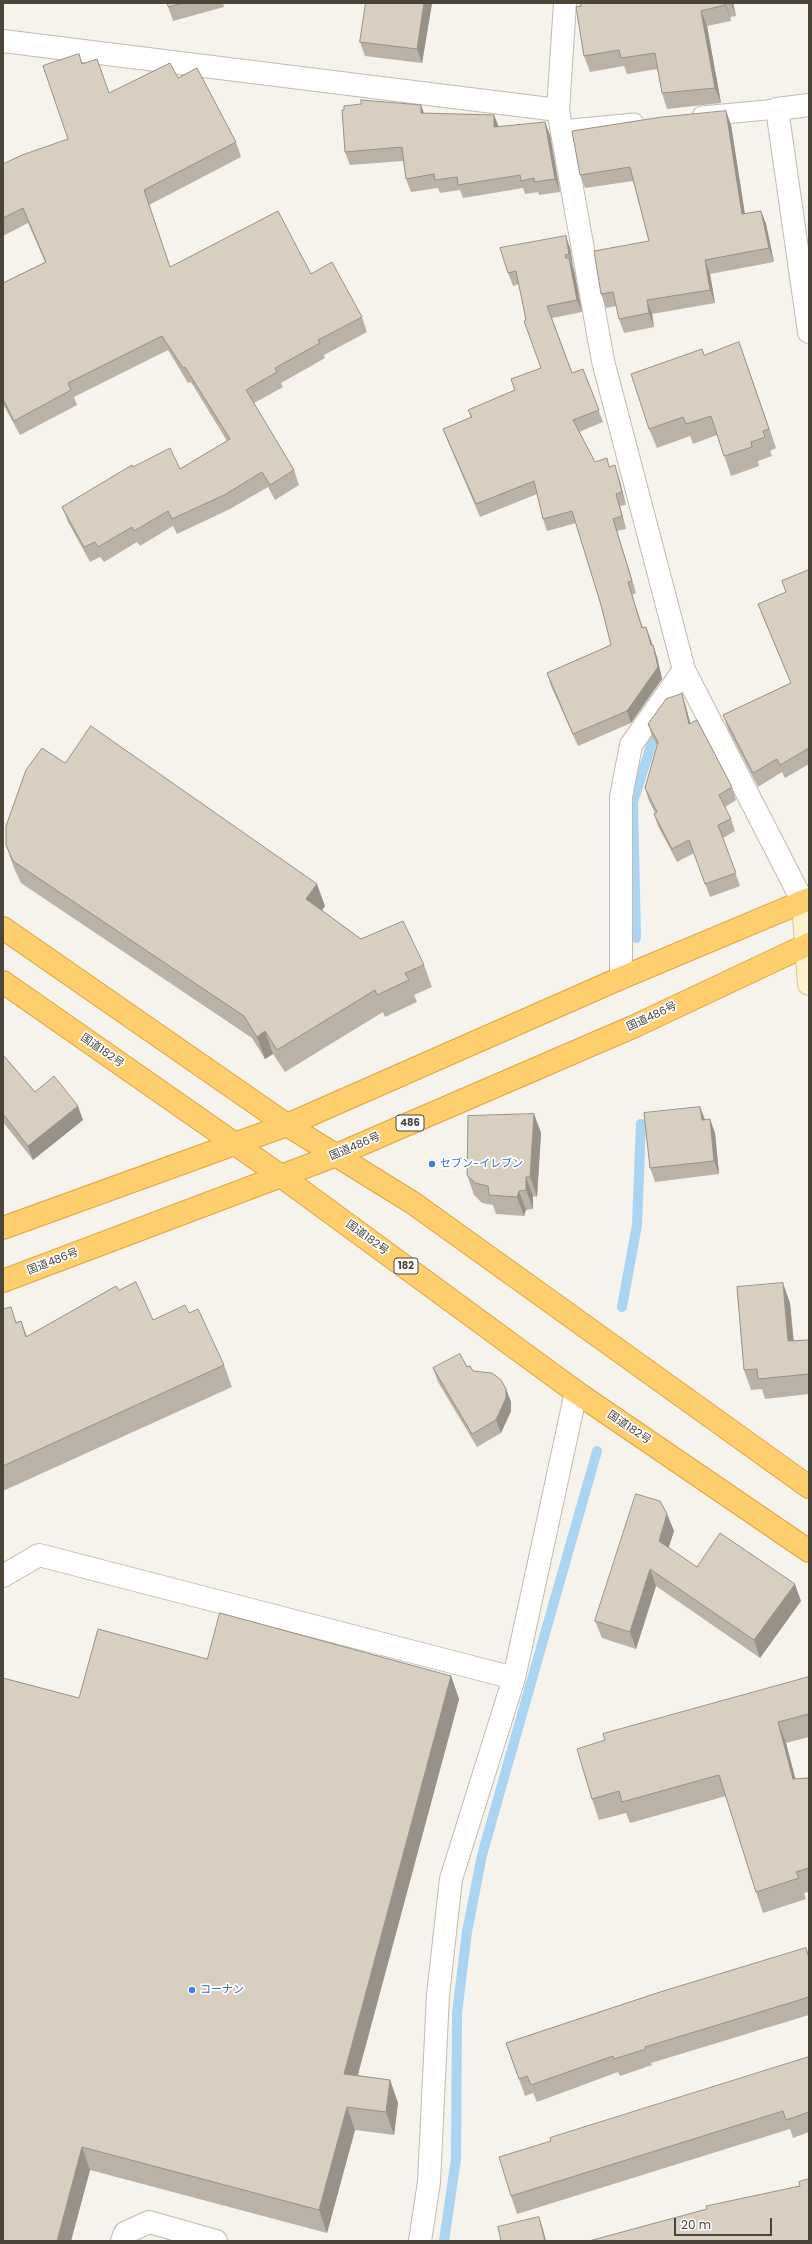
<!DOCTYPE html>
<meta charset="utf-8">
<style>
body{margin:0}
#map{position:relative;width:812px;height:2244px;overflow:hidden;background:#f6f3ec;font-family:Poppins,sans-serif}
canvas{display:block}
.frame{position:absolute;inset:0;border:4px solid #4b4439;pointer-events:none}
.scale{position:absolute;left:674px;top:2218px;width:98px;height:18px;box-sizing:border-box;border:2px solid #4b4439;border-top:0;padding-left:5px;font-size:12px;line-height:14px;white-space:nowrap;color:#4b4439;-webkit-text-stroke:3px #fff;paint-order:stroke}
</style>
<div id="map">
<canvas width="812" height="2244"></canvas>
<div class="frame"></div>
<div class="scale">20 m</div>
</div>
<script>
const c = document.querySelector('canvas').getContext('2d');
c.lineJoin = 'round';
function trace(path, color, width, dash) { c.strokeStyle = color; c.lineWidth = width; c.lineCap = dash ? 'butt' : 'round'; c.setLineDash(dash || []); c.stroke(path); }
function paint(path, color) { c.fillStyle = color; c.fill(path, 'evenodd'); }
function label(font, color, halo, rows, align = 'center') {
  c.font = font + ' Poppins,"Noto Sans JP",sans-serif'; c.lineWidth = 3.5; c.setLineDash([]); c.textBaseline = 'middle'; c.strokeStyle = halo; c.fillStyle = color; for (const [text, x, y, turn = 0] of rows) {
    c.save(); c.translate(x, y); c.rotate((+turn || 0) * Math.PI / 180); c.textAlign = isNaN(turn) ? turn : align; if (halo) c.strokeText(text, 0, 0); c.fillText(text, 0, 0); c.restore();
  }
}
trace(new Path2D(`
 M636,938L633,802L655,733
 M622,1307L637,1225L641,1124
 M444,2241L456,2159L457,2013L467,1932L482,1855L597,1451`), '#a9d4f2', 10);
const lane = new Path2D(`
 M702,116L777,109
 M562,130L634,123`);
const street = new Path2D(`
 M565,3L558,110L603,361L684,670L803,902
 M3,41L558,110
 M809,105L777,109L809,332
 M621,978V797L631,745L684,670
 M3,1576L39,1555L514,1678
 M122,2241L125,2233L149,2222L216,2241
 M420,2241L429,2182L438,1995L451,1879L514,1678L576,1392`);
const secondary = new Path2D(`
 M803,902L809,984`);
const highway = new Path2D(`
 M3,928L287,1125L413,1203L809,1487
 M3,982L281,1176L576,1392L809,1551
 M3,1228L287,1125L621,978L809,899
 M3,1281L334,1156L635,1026L809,944`);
trace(lane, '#c2bbae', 21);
trace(street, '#c2bbae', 24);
trace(secondary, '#d6c79b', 24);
trace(highway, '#e0a43c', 24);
trace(lane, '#fff', 19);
trace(street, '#fff', 22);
trace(secondary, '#fff3cd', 22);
trace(highway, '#ffcf6e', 22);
paint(new Path2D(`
 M167,3H223L224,7L173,21Z
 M366,3H432L422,63L365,56L360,42Z
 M580,3H733L736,16L730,17L731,21L707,26L721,103L667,109L662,93L657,69L627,74L624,66L590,72L584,56Z
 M82,64L109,93L178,78L236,142L241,157L149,205L170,267L311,274L362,317L367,332L324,355L325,358L281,383L283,387L254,403L294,470L299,485L275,500L268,487L230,509L177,534L173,526L140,546L137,542L104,562L100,557L90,562L68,522L62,507L133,467L180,469L227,441L191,382L188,383L168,350L74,397L77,405L20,435L3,404V283L45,262L28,223L3,236V164L68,139Z
 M421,105L423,113L494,115L499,127L550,135L560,192L539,195L538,192L525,194L523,188L463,198L460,190L440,193L438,188L411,192L406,179L403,161L350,165L345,152Z
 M726,111L731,125L745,214L761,211L766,224L774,262L710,274L715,303L652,314L654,327L624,333L619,319L616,306L606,308L601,294L649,241L633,181L585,188L580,175Z
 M570,248L573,266L574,270L582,312L552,318L572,373L583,369L603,422L579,432L595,462L610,467L619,478L626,505L620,506L626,529L617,531L636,593L632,595L643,628L646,627L652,645H653L657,657L662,679L631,723L578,746L551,686L547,673L611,645L601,605L576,523L547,531L543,519L537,494L480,517L448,442L443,429L471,418L468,410L515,390L541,368L519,284L513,286L508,273Z
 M704,355L746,362L776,448L770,451L772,456L758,461L759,466L731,476L717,435L693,444L690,436L657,448L649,429Z
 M809,570V764L785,778L782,772L758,787L728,729L723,715L791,683L763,617L758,604L786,593L782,581Z
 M682,694L686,707L690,723L732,787L736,800L725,807L731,819L735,831L723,838L740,886L710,897L694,853L677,862L658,826L654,814L655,813L649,801L645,788L657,745L652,736L648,724Z
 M65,763L325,906L322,910L361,939L424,965L432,987L414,995L417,1002L385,1017L383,1012L285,1072L273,1054L265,1059L252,1038L21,883L14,868L6,845Z
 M3,1055L35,1092L83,1120L33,1160L3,1122Z
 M700,1107L705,1120L715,1133L719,1174L655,1182L650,1168Z
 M534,1114L541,1133L537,1197L533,1196V1209L526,1210L524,1216L496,1214L493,1205L482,1203L474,1195L467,1175Z
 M119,1290L153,1320L189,1313L224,1365L232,1387L3,1491V1309L17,1322L21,1321L27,1336Z
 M790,1303L794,1341L809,1340V1394L765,1399L762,1389L751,1390L744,1370Z
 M467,1367L506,1389L511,1402V1411L501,1433L477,1447L438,1382L433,1368Z
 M667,1514L674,1531L668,1548L697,1567L801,1601L760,1658L656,1586L636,1649L602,1638L595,1621Z
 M207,1659L451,1676L459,1699L358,2075L390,2080L398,2103L394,2135L355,2130L327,2233L90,2170L71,2241H3L79,1698Z
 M809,1677V1737L786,1743L795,1779L809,1778V1892L804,1893L806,1899L763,1913L756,1892L726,1796L630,1823L626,1813L599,1820L592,1799Z
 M806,1948L809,1957V2015L651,2063L652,2065L620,2076L618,2072L537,2102L533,2093L525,2096L506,2043Z
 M809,2057V2132L793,2138L790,2129L517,2214L511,2196L551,2141Z`), '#bab2a6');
paint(new Path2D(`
 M424,3H432L422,63L417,49Z
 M725,3L730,17L731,21L725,5Z
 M731,3H733L736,16Z
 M701,11L707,26L721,103L715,88Z
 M421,105L426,119L421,113Z
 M726,111L731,125L747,228L742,214Z
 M494,115L499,128L494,127Z
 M545,122L550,135L560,192L555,179Z
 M761,211L766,224L774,262L769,248Z
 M566,236L570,248L573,266L569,254Z
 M569,258L574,270L582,312L577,300Z
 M705,260L710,274L715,303L710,290Z
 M647,300L652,314L654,327L649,313Z
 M739,342L746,362L776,448L769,429Z
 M615,465L619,478L626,505L622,492Z
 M616,494L620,506L626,529L622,516Z
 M613,519L617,531L636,593L632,581Z
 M646,627L651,640L655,657L651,645Z
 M653,645L657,657L662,679L631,723L627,711Z
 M682,694L686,707L694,737L689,724Z
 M317,884L325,906L314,922L306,899Z
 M265,1031L273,1054L265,1059L257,1037Z
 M78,1106L83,1120L33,1160L28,1146Z
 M700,1107L705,1120H702Z
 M534,1114L541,1133L537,1197L530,1177Z
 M710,1119L715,1133L719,1174L714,1161Z
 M526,1177L533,1196V1209L526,1190Z
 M519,1191L526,1210L524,1216L517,1197Z
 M783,1283L790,1303L795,1361L788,1341Z
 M506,1389L511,1402V1411L501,1433L496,1420Z
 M667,1514L674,1531L665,1559L659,1541Z
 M650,1569L656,1586L636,1649L630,1632Z
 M795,1584L801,1601L760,1658L754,1640Z
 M451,1676L459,1699L352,2096L344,2074Z
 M778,1722L786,1743L801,1800L793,1779Z
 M390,2080L398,2103L394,2135L386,2112Z
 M347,2107L355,2130L327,2233L319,2210Z
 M82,2147L90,2170L71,2241H57Z
 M539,2217L543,2229L546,2241H545Z`), '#979187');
const building = new Path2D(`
 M167,3H183L169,7Z
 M366,3H424L417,49L360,42Z
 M580,3H725V5L701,11L715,88L662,93L655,53L621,58L619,50L584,56L576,7L581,6Z
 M79,54L82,64L97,59L109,93L170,63L178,78L197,68L236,142L144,190L170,267L278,211L311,274L332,262L362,317L318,340L320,343L275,368L277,372L246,390L294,470L270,485L262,472L224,495L172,519L168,511L134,531L132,527L98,547L95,542L84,547L62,507L132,465L133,467L170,448L180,469L230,439L185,367L183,368L162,336L68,383L71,390L14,421L3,399V283L46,262L23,208L3,218V164L22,155L68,139L43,66Z
 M361,100L421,105V113L494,115V127L545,122L555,179L534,182V178L521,181L520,175L458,185L457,177L435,180L434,174L406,179L402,147L345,152L342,110H344V106L361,104Z
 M726,111L742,214L761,211L769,248L705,260L710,290L647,300L649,313L619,319L613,292L601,294L594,251L649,241L630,167L580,175L572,131L662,117Z
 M566,236L569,254L565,255L566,258H569L577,300L547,306L572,373L583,369L599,410L573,420L595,462L607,458L609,467L615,465L622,492L616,494L622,516L613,519L632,581L628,582L642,628L646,627L651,645H653L658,667L627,711L573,734L547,673L611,645L601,605L572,511L543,519L534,481L476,504L443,429L472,417L468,410L515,390L511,379L541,368L524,321L526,320L516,271L508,273L500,248Z
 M739,342L769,429L763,431L765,437L751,442L752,447L724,456L711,416L686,424L683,417L649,429L631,374L702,349L704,355Z
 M809,570V748L780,765L777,759L753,773L723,715L791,683L758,604L786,592L782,581Z
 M682,694L689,724L697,720L732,787L719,795L731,819L718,825L736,873L705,884L689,840L672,849L654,814L657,812L645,788L658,742L648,724L666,699Z
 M91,726L317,884L306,899L361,939L403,921L424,965L405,973L409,980L377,995L375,990L277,1050L265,1031L257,1037L244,1016L13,861L6,845V826L26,770L42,748L65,763Z
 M3,1055L35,1092L54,1076L78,1106L28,1146L3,1114Z
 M700,1107L702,1120L710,1119L714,1161L650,1168L644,1113Z
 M534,1114L530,1177H526V1190L519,1191L517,1197L489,1195L488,1186L475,1183L467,1175L468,1116Z
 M136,1282L153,1320L185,1305L189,1313L198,1309L224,1365L3,1466V1309L11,1307L16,1323L21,1321L26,1337L116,1286L119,1290Z
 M783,1283L788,1341L809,1340V1374L758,1379L757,1369L744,1370L737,1287Z
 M460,1354L467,1367L470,1366L473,1371L492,1373L501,1380L506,1389V1398L496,1420L472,1434L433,1368Z
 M636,1494L660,1501L667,1514L659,1541L697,1567L720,1533L795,1584L754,1640L650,1569L630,1632L595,1621Z
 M220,1613L451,1676L344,2074L390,2080L386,2112L347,2107L319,2210L82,2147L57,2241H3V1678L79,1698L98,1629L207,1659Z
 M809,1677V1714L778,1722L793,1779L809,1778V1868L796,1872L799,1878L756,1892L719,1775L622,1802L619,1791L592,1799L577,1749L605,1740L603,1734Z
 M806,1948L809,1958V1997L645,2047L646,2049L614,2059L613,2056L531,2085L527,2076L519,2079L506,2043L660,1992Z
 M809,2057V2112L786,2120L783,2111L511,2196L499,2157L551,2141L550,2138Z
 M809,2179V2241H589L707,2209L706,2206L800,2186L799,2182Z
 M539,2217L545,2241H501L498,2227Z`);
paint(building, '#d8cfc1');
trace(building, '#979187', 1);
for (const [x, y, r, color] of [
 [432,1164,4,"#3f7fe0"],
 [192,1990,4,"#3f7fe0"]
]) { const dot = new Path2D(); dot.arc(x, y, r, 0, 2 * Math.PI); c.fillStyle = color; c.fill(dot); trace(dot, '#fff', 1.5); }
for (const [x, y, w] of [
 [410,1123,28],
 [406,1266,24]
]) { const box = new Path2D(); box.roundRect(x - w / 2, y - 8, w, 16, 3); c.fillStyle = '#fff'; c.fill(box); trace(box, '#4b4439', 1); }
label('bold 10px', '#4b4439', null, [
 ["486",410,1123],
 ["182",406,1266]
]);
label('11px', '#4b4439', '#fff', [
 ["国道486号",652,1017,-25],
 ["国道182号",102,1051,35],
 ["国道486号",355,1147,-23],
 ["国道182号",367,1238,36],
 ["国道486号",53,1262,-21],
 ["国道182号",629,1428,34]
]);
label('11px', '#366cbe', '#fff', [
 ["セブン-イレブン",440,1164],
 ["コーナン",200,1990]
], 'left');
</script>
